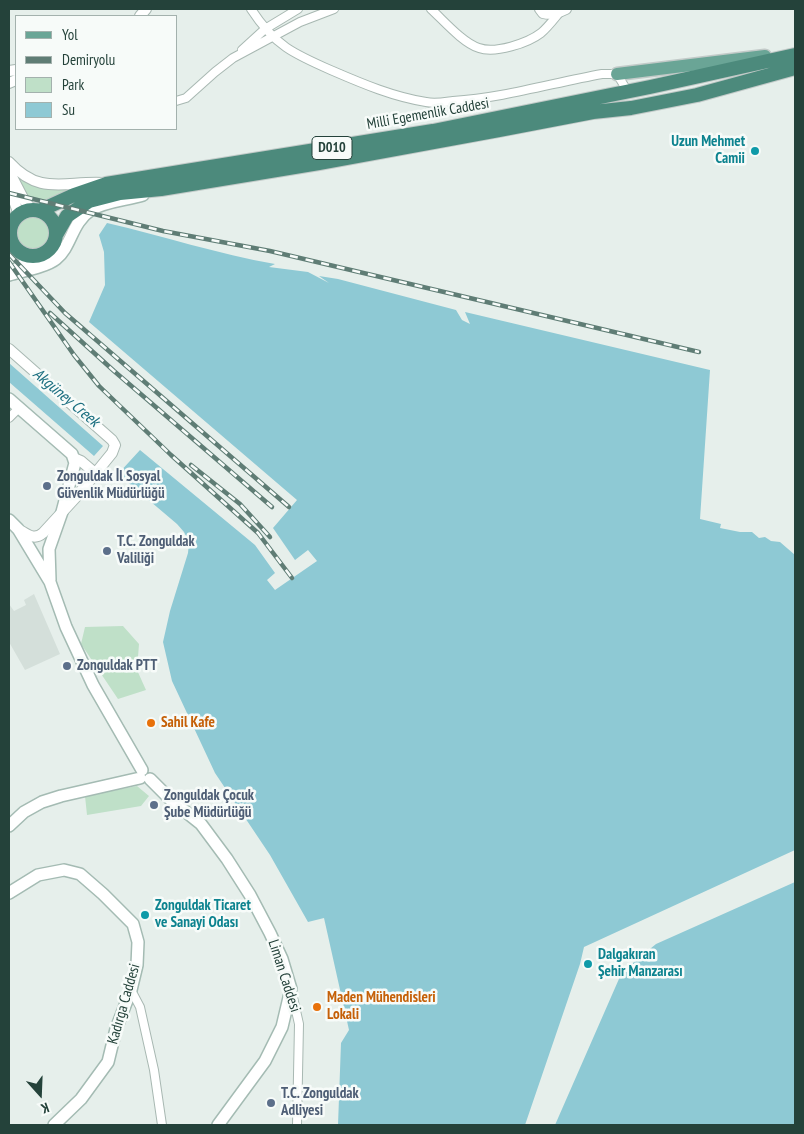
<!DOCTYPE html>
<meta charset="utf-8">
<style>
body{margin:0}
#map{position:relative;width:804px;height:1134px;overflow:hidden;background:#e6efeb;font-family:"PT Sans Narrow",sans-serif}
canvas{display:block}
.frame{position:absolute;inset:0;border:10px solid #24423a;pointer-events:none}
.legend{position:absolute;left:15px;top:15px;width:162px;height:115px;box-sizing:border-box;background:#f7fbf9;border:1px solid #a3b1ad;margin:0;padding:6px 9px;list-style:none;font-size:15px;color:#24423a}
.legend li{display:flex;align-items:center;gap:10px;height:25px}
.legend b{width:25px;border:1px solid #a3b1ad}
.north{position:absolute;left:15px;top:1069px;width:50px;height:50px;-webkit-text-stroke:4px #f7fbf9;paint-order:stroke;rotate:160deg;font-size:14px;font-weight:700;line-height:20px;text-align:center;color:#24423a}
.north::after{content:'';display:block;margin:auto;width:18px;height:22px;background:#24423a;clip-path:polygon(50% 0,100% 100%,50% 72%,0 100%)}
</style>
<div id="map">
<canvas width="804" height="1134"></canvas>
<div class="frame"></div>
<ul class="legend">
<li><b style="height:6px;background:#6aa596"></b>Yol</li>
<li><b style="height:6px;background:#5f7d75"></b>Demiryolu</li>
<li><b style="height:14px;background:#bfe0c8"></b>Park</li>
<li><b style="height:14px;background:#8ec9d4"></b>Su</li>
</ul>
<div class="north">K</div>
</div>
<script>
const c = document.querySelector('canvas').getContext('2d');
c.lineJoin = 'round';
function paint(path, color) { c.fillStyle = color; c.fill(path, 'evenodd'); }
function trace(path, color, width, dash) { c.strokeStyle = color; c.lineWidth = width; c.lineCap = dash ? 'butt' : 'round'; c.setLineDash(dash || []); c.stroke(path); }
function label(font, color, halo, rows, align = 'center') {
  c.font = font + ' "PT Sans Narrow",sans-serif'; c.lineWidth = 5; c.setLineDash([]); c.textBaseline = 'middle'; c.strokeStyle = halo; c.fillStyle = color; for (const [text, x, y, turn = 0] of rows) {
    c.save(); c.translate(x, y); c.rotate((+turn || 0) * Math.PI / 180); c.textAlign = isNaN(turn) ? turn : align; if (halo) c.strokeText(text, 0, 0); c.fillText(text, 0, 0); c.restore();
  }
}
paint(new Path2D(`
 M34,594L60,654L25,670L9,642V604L14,611L26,605L24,600Z`), '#d4dfda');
paint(new Path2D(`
 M16,177L30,183L78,187L47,201L24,195Z
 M14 233a19 19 0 1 1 38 0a19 19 0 1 1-38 0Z
 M123,626L139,644L137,670L146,690L118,699L81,644L85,627Z
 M137,786L149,796L141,806L87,815L85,796Z`), '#bfe0c8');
paint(new Path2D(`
 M107,223C163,236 218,254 275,264L269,267L308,272L329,283L319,276L338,279L456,310L462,320L470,324L465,312L710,370L700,519L721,524L720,528L740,532H752L759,538L765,537L771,541L780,542L795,555V850L584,947L580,964L525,1125H338L341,1043L349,1030L324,918L308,922L270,855L215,773L172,681L163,642L170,611L188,553L189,542L184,532L177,524L118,474L140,450L255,545L275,573L267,580L275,590L317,561L308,550L295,560L273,528L297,500L89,322L105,285L104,252L99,235Z
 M9,363L103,446L94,456L9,382Z
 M795,882V1125H555L622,972L656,944Z`), '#8ec9d4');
const minor = new Path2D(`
 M251,9C275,46 294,54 333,71C363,84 394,97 426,102C435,104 445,102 453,101C503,98 552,83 602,74H617L628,92
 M431,9C444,21 463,43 479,48C495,54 528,43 541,33C548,27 554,19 559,13
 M242,50L265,29L298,9
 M176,101L186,98L215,72L233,58L300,22L334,9
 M9,418L19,408
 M131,990L140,1007L154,1070L162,1125
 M292,993L299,1024L297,1125`);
const tertiary = new Path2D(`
 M540,9L543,13C552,15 558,13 566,9
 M140,16L146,9
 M9,71L16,70
 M9,83L16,80
 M9,162C40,196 64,181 103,183
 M9,171L24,200L32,210
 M9,186L19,215
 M9,349L112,440L115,445L112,453L77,496L43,533C34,541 27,534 18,529
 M74,458L81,461L95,473`);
const secondary = new Path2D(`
 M9,251L14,246
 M16,269L36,256
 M9,275C22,271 46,267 56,259C72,246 71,223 91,210C105,201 127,200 143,195
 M9,399L72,454L75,463L62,512L49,549L50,580
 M9,520L18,529L50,582L66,627L93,685L142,770
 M150,779L171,800L201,824L227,859L250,895L270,933L282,959L291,989L282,1027L265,1061L218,1125
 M9,826L24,812L42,802L61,796L140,778
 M9,893L38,875L64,870L80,874L103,894L133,924L138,942L137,965L131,990L116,1029L108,1062L81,1099L54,1125`);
const primary = new Path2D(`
 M617,74L765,56`);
const trunk = new Path2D(`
 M10 233a23 23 0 1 1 46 0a23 23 0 1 1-46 0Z
 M39,211L74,195L106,184L433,131L650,87L795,55
 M56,235L67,216L89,201L120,193L161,189L319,163L499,130L593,112L631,108L697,95L795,68`);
trace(minor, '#a8b8b2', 10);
trace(tertiary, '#a8b8b2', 12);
trace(secondary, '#a4bbb3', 14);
trace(primary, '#c2cac8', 15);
trace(trunk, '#c2cac8', 16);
trace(minor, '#fff', 8);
trace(tertiary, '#fff', 10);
trace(secondary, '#fff', 11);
trace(primary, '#6aa596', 12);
trace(trunk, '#4c8a7c', 14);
const rail = new Path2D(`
 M9,193L163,231L270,251L699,352
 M9,254L65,313L289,507
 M9,262L74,355L99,386L171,455L258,533L292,578
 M50,313L114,371L272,507
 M191,465L240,504L270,537`);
trace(rail, '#5f7d75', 4.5);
trace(rail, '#f7fbf9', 2.5, [8]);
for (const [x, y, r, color] of [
 [755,151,5,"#0f9aa8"],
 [47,486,5,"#5c6f8a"],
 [107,551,5,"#5c6f8a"],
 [67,666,5,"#5c6f8a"],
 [151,723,5,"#e8710a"],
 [154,805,5,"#5c6f8a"],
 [145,915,5,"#0f9aa8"],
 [588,964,5,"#0f9aa8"],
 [317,1007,5,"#e8710a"],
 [271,1103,5,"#5c6f8a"]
]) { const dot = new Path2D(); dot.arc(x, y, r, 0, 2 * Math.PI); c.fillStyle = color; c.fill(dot); trace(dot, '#f7fbf9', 2); }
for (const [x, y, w] of [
 [332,148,40]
]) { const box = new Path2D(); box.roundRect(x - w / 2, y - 11.5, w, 23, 4); c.fillStyle = '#f7fbf9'; c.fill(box); trace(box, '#24423a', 1); }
label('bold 14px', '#24423a', null, [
 ["D010",332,148]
]);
label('15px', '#24423a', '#f7fbf9', [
 ["Milli Egemenlik Caddesi",428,114,-10],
 ["Liman Caddesi",284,976,72],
 ["Kadırga Caddesi",124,1004,-74]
]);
label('bold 15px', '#0d838f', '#f7fbf9', [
 ["Uzun Mehmet",745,142,"right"],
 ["Camii",745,159,"right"],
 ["Zonguldak Ticaret",155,906],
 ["ve Sanayi Odası",155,923],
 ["Dalgakıran",598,955],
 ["Şehir Manzarası",598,972]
], 'left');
label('bold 15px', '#4e5e75', '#f7fbf9', [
 ["Zonguldak İl Sosyal",57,477],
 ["Güvenlik Müdürlüğü",57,494],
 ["T.C. Zonguldak",117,542],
 ["Valiliği",117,559],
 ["Zonguldak PTT",77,666],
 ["Zonguldak Çocuk",164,796],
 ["Şube Müdürlüğü",164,813],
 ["T.C. Zonguldak",281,1094],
 ["Adliyesi",281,1111]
], 'left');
label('bold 15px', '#c56008', '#f7fbf9', [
 ["Sahil Kafe",161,723],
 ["Maden Mühendisleri",327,998],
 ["Lokali",327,1015]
], 'left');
label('italic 16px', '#1c6f80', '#f7fbf9', [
 ["Akgüney Creek",66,398,40]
]);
</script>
